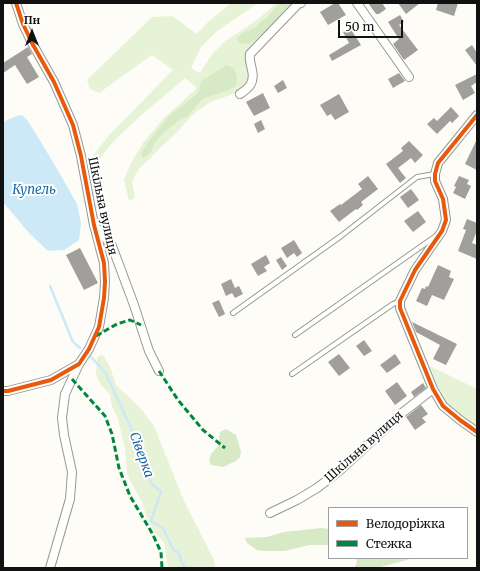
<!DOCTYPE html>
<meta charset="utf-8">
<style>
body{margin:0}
#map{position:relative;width:480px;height:571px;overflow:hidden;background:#fdfcf7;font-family:Merriweather,serif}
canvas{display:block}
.frame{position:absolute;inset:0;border:4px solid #111;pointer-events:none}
.legend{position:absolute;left:328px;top:507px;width:140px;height:52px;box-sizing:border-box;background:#fff;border:1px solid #a0a0a0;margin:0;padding:5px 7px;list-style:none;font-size:12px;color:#111}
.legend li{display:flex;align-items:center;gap:8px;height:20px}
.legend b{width:20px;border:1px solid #a0a0a0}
.north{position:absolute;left:12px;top:12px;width:40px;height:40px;-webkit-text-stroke:3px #fff;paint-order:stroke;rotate:0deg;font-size:11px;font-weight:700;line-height:16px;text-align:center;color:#111}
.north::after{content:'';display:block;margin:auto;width:14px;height:18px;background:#111;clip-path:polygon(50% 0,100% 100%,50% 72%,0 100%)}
.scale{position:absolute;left:338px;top:20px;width:65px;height:18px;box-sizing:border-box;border:2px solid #111;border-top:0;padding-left:5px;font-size:12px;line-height:14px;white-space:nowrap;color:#111;-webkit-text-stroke:3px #fff;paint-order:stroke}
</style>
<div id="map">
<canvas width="480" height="571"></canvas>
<div class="frame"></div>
<ul class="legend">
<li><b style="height:5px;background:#e8590c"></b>Велодоріжка</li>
<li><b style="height:5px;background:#00873e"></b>Стежка</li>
</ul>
<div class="north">Пн</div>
<div class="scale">50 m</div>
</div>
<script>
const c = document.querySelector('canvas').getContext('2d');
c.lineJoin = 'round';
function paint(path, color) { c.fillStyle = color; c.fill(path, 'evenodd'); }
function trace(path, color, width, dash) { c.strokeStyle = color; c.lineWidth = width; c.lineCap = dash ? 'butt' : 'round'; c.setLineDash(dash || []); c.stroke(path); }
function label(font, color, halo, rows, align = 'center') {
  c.font = font + ' Merriweather,serif'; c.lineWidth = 4; c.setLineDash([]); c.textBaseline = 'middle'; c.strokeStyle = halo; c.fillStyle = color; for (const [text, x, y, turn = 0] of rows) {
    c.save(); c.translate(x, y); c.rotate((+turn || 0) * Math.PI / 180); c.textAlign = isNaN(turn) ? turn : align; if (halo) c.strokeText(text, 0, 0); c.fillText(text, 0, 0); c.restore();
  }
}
paint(new Path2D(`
 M231,3H258L216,32L201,47L191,68L200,73L212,54L225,41L247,27L263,15L276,3H297L251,49L250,78L245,87L236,93L210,102L192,115L179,130L145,163L138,170L132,182L135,198L129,201L124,180L130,165L143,143L163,119L197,88L185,78L138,118L115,140L94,165L92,157L110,134L173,70L152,55L99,93L90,89L87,80L152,17L172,16L197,34L207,23Z
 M100,355L104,356L110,367L116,385L141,409L154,426L184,501L214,560L215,568H168L164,543L155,533L146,516L143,504L130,481L127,473L125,449L118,419L112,407L110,395L99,382L96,374L97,358Z
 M430,366L477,389V427C467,420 455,413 447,403C438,393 435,378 430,366Z`), '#e7f3d7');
paint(new Path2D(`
 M281,3H292C288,13 260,36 250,44L239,43L237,38L242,33L255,28L261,21L267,18L273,10Z
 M226,65C236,67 239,76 236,86L227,91L205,98L200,102L188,116L178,121L163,133L155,143L151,152L143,158L141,154L148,142L168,117L198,93L201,82L203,80Z
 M226,429L236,435L241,451L240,457L236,461L223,467L211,465L209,460L211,454L218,446L220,432Z
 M322,528L329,529V545H309L285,551H263L257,550L247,543L245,538L267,537L284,532Z
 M354,558H414L377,568H354L356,565L357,560Z`), '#d8eac5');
paint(new Path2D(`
 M22,115L28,121L56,167L77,204L81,223L79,240L64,250L48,251L29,233L3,202V122L16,116Z`), '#cde8f7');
trace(new Path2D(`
 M50,286L73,342L80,348
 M91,357L105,372L140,447L151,483L161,492L151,521L163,528L173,549L179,554L181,561L185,568`), '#cde8f7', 2.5);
paint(new Path2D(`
 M335,3H338L346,15L328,25L320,12Z
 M368,3H382L386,9L379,14H376Z
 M398,3H420L406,14Z
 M438,3H458L454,16L436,10Z
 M400,15L404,22L399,25L418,50L404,60L393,44L399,39L388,22Z
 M350,28L361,45L332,61L329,55L349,43L343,32Z
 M472,45L477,53V66L465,50Z
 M28,47L32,54L27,57L39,77L27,84L15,65L3,73V63Z
 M399,73L405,81L393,88L388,79Z
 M477,74V82L471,86L475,93L463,100L455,85Z
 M283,80L287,88L278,93L274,86Z
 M263,93L270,108L254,116L246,102Z
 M339,94L349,112L335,120L331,114L327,116L320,105Z
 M451,107L459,116L452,123L450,121L437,134L427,124L434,118L437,121Z
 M261,120L265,129L258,133L254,124Z
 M477,139V170L465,164Z
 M409,141L423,155L415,163L411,158L398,168L406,178L400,183L386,164L403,151L401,148Z
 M368,176L378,189L361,202L363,205L357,210L356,209L339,222L330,211L340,204L341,205L362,189L358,184Z
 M459,176L469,180L467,184L471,186L465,199L453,193L456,187L454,186Z
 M411,189L419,200L408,208L400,197Z
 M418,211L426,222L413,232L404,221Z
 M467,219L477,223V231L472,243L477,245V259L458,251L466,230L463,229Z
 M294,240L302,253L297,257L294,253L287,258L281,248Z
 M80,248L98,283L84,290L66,255Z
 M266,255L270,263L264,267L267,271L258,276L251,264Z
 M281,257L287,266L282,270L276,260Z
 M438,265L451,271L449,277L454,279L444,300L432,295L427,306L416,301L422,288L425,289L426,286L428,287Z
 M231,279L235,288L239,286L243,294L235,298L232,293L226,296L221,284Z
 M219,300L225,314L219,317L212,303Z
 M412,322L457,344L446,365L433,359L440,345L416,332Z
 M364,340L372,351L364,356L356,346Z
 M339,354L350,368L339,376L328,362Z
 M395,354L401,363L387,373L380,365Z
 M397,382L407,396L395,405L385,391Z
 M423,383L426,388L414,397L411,392Z
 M421,405L428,414L422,418L426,422L415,430L406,417Z`), '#a19f9c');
const lane = new Path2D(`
 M233,313L341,236L417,177L435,174
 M295,335L436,236
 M292,374L393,304L400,301`);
const street = new Path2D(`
 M357,3L409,77
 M240,94C249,88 255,83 252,70C251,64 249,61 250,54L298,4L301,3
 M477,115L438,163L435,174V181L443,199L446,220L442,231L415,270L400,301V308L433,389L443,406L460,420L477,432
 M96,227L112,246L134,305L149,351L159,371
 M3,391H8L51,380L79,364L89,349L99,327L104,298L105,282L104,263L94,225L81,156L73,125L54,82L32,43L23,24L16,3
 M270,513L297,500L317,488L338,472L402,413L433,389
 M50,568L70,499L72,472L64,435L62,418L65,394L79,364`);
trace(lane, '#979795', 6);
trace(street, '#979795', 10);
trace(lane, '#fffffe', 4);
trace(street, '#fffffe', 8);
trace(new Path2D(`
 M96,336L117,324L130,320L141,325
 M159,371L178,400L203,430L225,448
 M72,379L105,416L112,434L119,468L130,496L152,533L161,552L162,568`), '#00873e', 3, [6, 3]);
trace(new Path2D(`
 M477,115L438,163L435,174V181L443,199L446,220L442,231L415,270L400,301V308L433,389L443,406L460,420L477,432
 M3,391H8L51,380L79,364L89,349L99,327L104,298L105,282L104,263L94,225L81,156L73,125L54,82L32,43L23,24L16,3`), '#e8590c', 4);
label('12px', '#111', '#fff', [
 ["Шкільна вулиця",102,206,78],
 ["Шкільна вулиця",364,447,-42]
]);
label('italic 13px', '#1768a6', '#fff', [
 ["Купель",34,190],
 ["Сіверка",141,455,70]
]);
</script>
